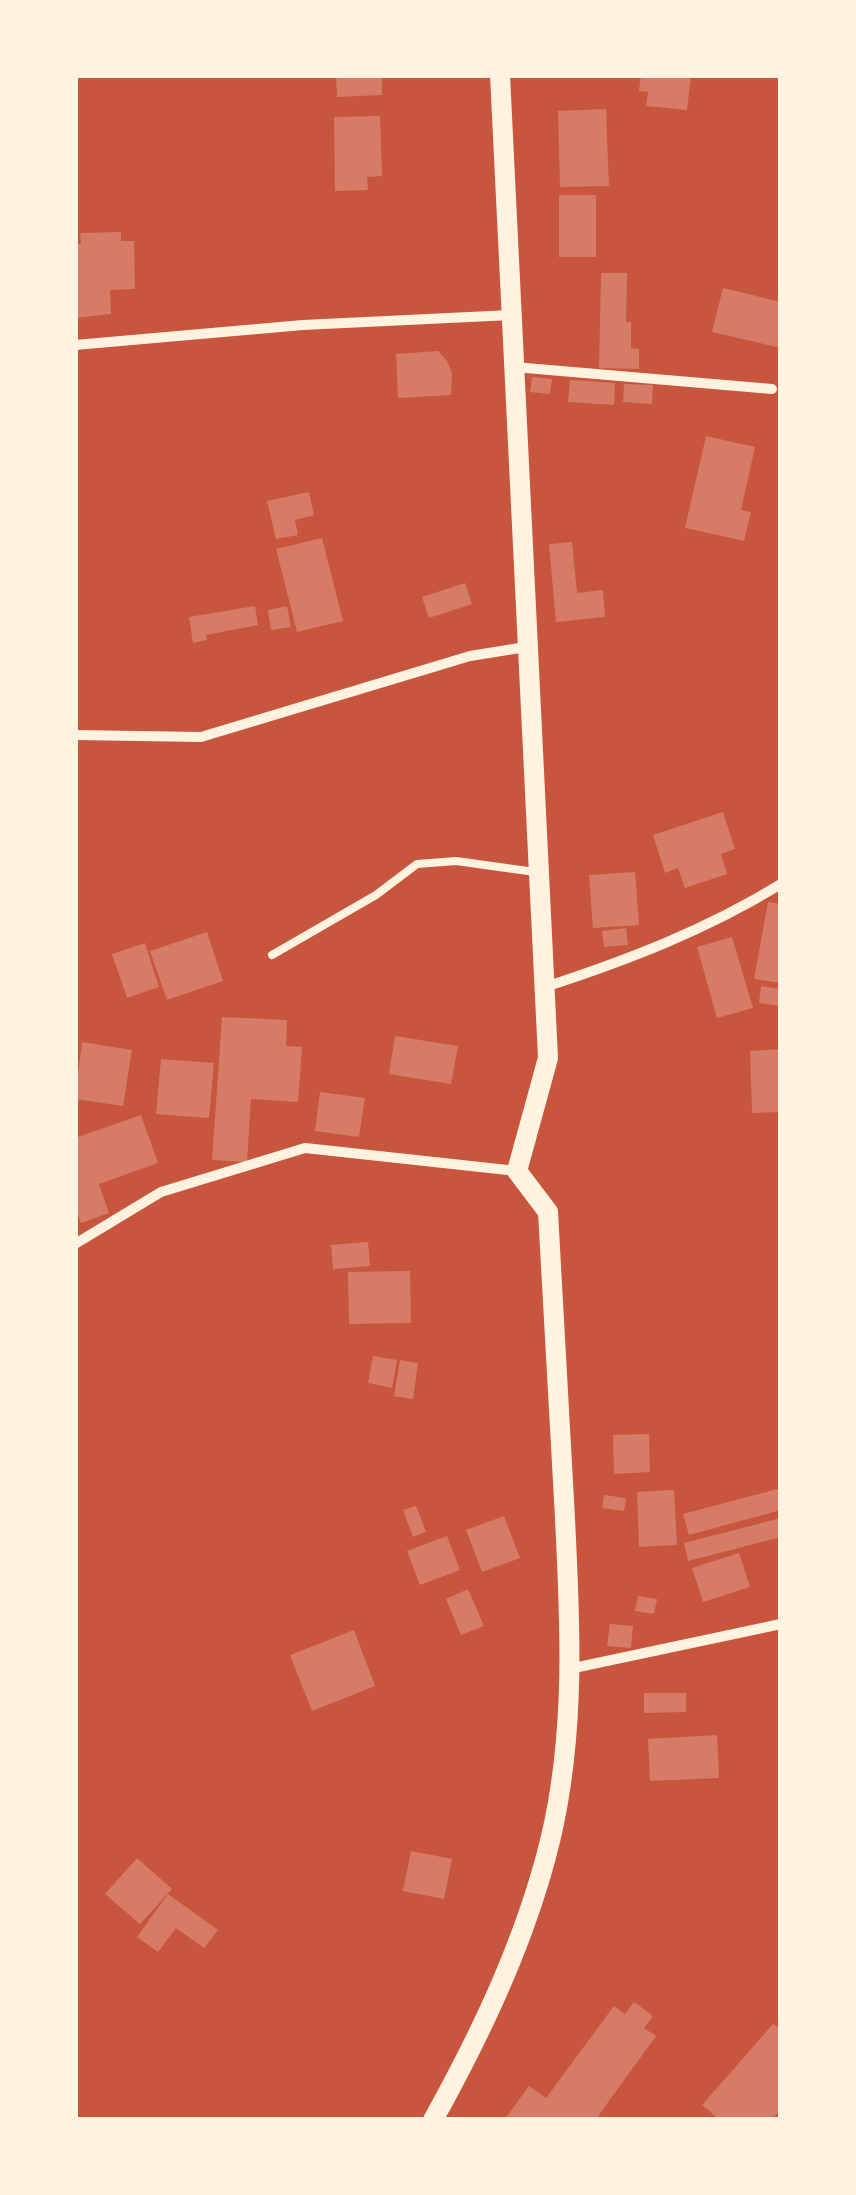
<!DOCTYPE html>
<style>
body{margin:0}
#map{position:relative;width:856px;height:2195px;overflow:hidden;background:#c8553d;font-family:Inter,sans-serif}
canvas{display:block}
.frame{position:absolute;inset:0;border:78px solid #fff3e0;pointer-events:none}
</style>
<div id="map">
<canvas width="856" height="2195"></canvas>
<div class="frame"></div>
</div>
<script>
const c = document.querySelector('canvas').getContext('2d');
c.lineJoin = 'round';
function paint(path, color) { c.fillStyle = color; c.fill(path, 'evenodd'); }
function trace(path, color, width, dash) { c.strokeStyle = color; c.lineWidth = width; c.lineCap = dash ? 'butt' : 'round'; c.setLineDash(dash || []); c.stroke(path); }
paint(new Path2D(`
 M336,75H382V95L337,97Z
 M641,75H691L687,110L646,106L648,92L639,91Z
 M606,109L609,186L560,187L558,111Z
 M380,116L382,176L367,177L368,190L335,191L334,117Z
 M559,195H596V257H559Z
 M121,232V241H134L135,289L110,290L111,314L75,318V244H81L80,233Z
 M601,273H627L626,322H631V348L639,349V369L599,368Z
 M723,288L781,302V348L712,332Z
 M438,351L447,361L452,373L451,395L398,398L396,354Z
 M532,377L552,379L550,394L530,392Z
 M570,380L615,383L614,405L568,402Z
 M624,384L653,385L652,404L623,402Z
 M706,436L755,447L741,510L751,512L744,541L685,528Z
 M309,492L314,515L295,520L298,535L276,539L267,501Z
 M322,538L343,621L297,632L276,549Z
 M572,542L577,593L603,590L605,617L556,622L549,544Z
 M465,583L472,604L429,618L422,597Z
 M255,606L258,625L206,635L207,640L193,643L189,617Z
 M287,606L291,627L271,630L268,610Z
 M723,812L735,849L721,854L727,874L685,888L678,868L665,873L653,835Z
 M635,872L639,925L593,928L589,875Z
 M768,902L781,904V983L754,979Z
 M626,928L628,945L604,947L602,931Z
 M207,932L223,981L167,1000L150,951Z
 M732,937L753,1008L717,1018L697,947Z
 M145,943L159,987L127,998L112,954Z
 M761,986L781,989V1006L759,1003Z
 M222,1017L287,1020L286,1046L302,1047L298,1102L251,1099L247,1162L212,1160Z
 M395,1036L458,1046L451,1084L389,1074Z
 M82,1042L132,1050L123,1106L75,1099Z
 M781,1049V1112L752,1113L750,1051Z
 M161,1059L214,1063L209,1118L156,1114Z
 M320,1092L365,1098L359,1137L315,1131Z
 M141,1115L158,1163L99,1184L109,1213L81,1223L75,1205V1138Z
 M368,1242L370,1266L333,1269L331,1245Z
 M410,1271L411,1323L349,1324L348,1272Z
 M373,1356L397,1360L392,1388L368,1383Z
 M400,1360L418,1363L413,1399L394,1396Z
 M649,1434L650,1472L614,1474L613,1435Z
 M781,1488V1510L689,1535L683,1514Z
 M674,1490L677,1545L639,1547L637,1492Z
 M604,1495L626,1498L624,1511L602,1508Z
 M416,1506L426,1532L413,1537L403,1510Z
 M504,1516L520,1558L482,1572L466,1530Z
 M781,1518V1537L688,1561L684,1543Z
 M447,1536L460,1570L420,1585L407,1551Z
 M739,1553L750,1587L703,1602L692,1568Z
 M468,1589L484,1626L461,1635L446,1599Z
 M638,1596L657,1599L654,1614L635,1611Z
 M610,1624L633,1626L631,1648L607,1646Z
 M354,1630L375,1686L312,1711L290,1655Z
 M644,1693H686V1712L644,1713Z
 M717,1735L719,1778L650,1781L648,1739Z
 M411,1851L452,1859L444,1899L403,1891Z
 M137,1858L172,1889L140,1924L105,1894Z
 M168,1894L218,1930L204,1948L176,1928L158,1952L137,1937Z
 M634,2002L653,2016L644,2028L656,2036L598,2116L604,2120H504L529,2086L546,2098L614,2006L625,2014Z
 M773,2024L781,2030V2109L772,2120H720L702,2105Z`), '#d67c66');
trace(new Path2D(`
 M272,955L376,895L417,864L456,861L535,872`), '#fff3e0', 8);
trace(new Path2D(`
 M75,345L303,325L511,315
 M514,367L772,389
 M75,735L201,737L470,656L526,647
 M545,987C628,960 706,930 781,884
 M75,1244L161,1192L305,1148L517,1171
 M569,1669L781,1624`), '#fff3e0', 10);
trace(new Path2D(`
 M433,2120C482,2032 526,1939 550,1841C577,1730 570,1613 564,1500C558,1404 553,1308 548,1212L517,1171L548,1058L500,75`), '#fff3e0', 20);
</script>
